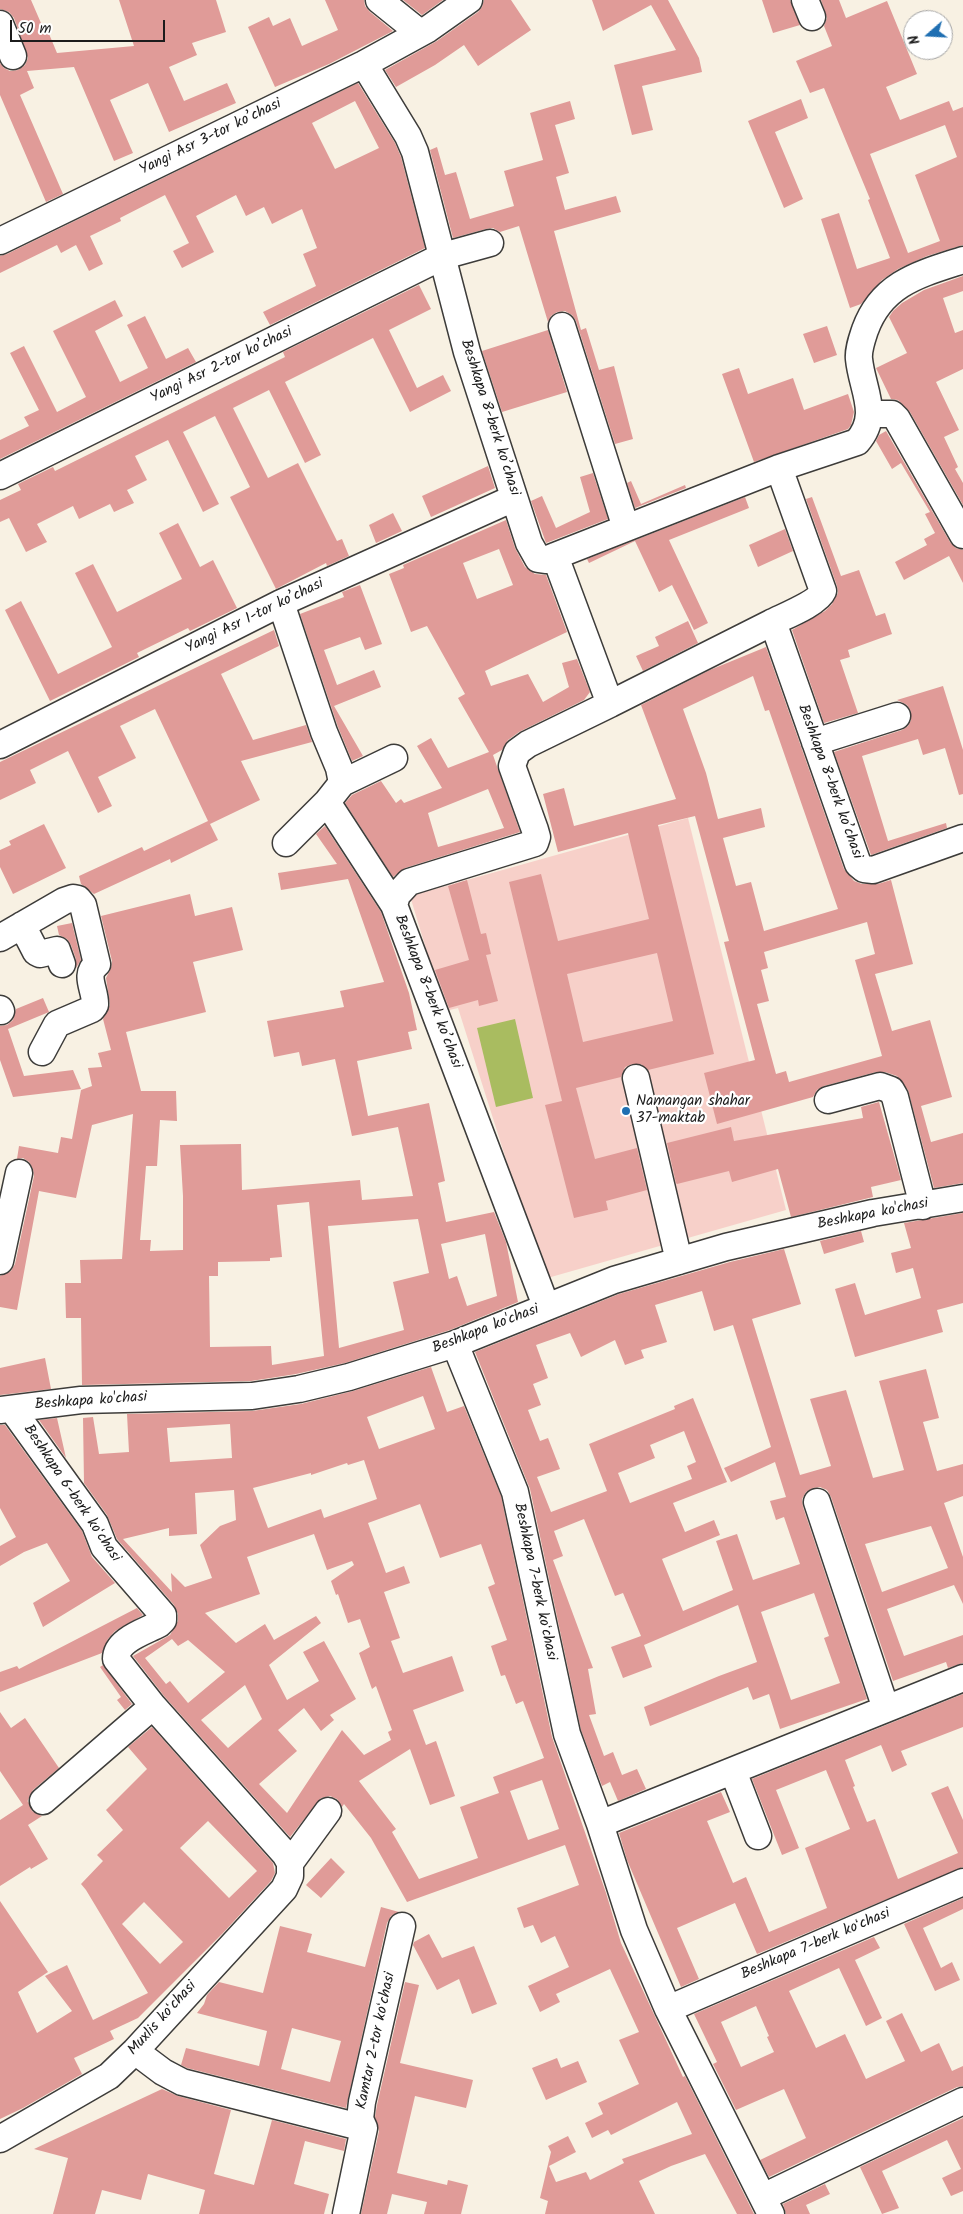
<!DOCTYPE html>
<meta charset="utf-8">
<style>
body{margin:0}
#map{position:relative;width:963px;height:2214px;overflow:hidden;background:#f8f1e3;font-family:Kalam,sans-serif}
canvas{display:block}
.north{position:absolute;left:903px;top:10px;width:50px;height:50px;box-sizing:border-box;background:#fff;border:1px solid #a4a4a4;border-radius:50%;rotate:251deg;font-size:14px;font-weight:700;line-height:20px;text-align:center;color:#1c1c1c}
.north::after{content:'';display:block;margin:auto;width:18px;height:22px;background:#1f6fb2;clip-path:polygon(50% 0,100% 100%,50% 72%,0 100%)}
.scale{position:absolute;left:10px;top:20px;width:155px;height:22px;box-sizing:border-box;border:2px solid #1c1c1c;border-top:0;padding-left:6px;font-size:15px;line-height:18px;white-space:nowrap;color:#1c1c1c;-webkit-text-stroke:4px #fff;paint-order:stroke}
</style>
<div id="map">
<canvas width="963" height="2214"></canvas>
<div class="north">N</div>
<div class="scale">50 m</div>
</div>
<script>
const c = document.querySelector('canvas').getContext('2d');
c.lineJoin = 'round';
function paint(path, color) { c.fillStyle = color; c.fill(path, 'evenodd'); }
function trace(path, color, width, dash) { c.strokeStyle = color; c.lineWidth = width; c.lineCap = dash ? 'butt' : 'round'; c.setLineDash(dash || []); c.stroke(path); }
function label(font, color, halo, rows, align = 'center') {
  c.font = font + ' Kalam,sans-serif'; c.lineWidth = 4.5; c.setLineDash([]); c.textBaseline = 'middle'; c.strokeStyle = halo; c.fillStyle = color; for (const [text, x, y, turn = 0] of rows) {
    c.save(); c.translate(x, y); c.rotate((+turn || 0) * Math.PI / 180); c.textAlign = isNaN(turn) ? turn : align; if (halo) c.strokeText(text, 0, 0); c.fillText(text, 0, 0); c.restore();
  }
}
paint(new Path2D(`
 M688,818L786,1210L544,1279L458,1008L445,1011L410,896Z`), '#f7d0c9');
paint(new Path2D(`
 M515,1019L533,1098L496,1107L477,1028Z`), '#a9bc60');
paint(new Path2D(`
 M0,0H31L44,30L47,29L57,53L134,46L119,0H216L226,32L192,43L197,55L169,67L184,101L227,83L236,103L169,132L148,83L110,100L133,153L114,161L74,67L27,71L34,88L20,95L63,194L46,202L0,95V63L4,68L10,71L18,70L25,65L28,58L14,18L9,12L0,9Z
 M325,0H364L365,6L370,12L393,31L329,64L275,87L248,27L269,17L273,26L290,18L302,46L338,30Z
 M403,0H443L422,15Z
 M484,0H511L531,30L478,66L464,45L435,65L396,87L385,70L437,41L478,12L482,7Z
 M592,0H668L699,58L702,72L642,86L653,130L632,135L614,65L676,50L651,5L603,31Z
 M762,0H790L800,25L773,33Z
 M821,0H839L846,18L887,1L917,74L886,87L900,120L949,101L953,111L963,107V245L927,256L898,269L882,280L861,304L850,308L821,219L839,213L857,269L890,258L868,200L870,199L824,88L810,93L796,61L832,46L824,26L827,18ZM945,125L957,157L915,175L940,241L908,253L870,154Z
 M358,83L395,143L401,157L425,248L270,325L263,312L316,286L303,254L317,248L302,209L272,224L264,207L246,216L236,195L196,216L214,252L182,268L173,251L189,243L165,195L120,218L121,221L90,236L103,264L89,271L76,245L61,253L57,245L0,273V256L7,254ZM355,101L379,148L335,169L312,123Z
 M801,99L808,118L775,132L803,199L784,208L748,121Z
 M570,101L575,119L555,125L569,173L556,177L565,210L616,196L621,212L554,231L581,330L586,328L599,370L614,366L633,439L615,444L576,321L572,315L565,311L557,312L551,316L548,322L519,226L500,232L493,228L486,229L453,238L430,150L437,147L445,175L456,172L470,219L514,206L504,171L543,160L530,113Z
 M963,276V291L943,298L955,333L963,330V369L936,382L959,430L944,437L958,467L955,469L963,483V505L910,412L898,400L891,399L876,368L907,353L889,317L893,311L902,303L924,290Z
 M419,285L431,309L389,330L417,388L443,375L451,391L410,412L373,338L285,382L321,455L305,463L269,390L233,408L268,478L298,463L337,541L342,539L349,556L327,566L326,563L276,589L230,497L250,487L215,416L183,432L219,504L203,512L168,440L135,456L147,480L127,490L134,503L114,512L110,504L79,519L73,506L37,524L47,542L26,552L9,518L0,522V500L21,490L18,484L53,467L55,471L285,357L283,352Z
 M115,300L123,316L95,331L120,382L148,368L127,325L145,316L166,359L188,348L196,362L0,459V440L29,426L24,417L39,410L10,353L24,346L57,412L86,397L53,331Z
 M827,326L837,355L814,363L803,334Z
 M548,330L567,392L502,412L482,351Z
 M739,368L748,394L793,378L804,410L848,394L854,412L851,425L848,429L754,462L722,374Z
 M886,431L950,542L956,548L963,550V583L949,556L904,580L895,562L927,545L924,539L935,533L925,514L930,512L901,463L892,469L876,441L879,435Z
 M488,466L495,488L431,517L422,496Z
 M593,473L608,519L546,543L531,501L542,496L556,528L590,512L580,477Z
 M631,481L641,504L685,485L686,488L635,508L627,483Z
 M745,497L749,508L669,540L708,623L694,630L672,585L659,592L635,541L589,563L587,559Z
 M812,497L841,576L859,570L876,616L885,613L892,634L848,650L850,657L840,660L858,713L824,723L792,630L825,611L832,604L838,593L837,586L806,499Z
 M393,513L402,531L376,543L369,525Z
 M506,520L515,548L525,567L535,574L546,575L567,632L485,671L491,686L528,674L543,702L569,687L562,663L577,659L590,692L584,700L519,732L508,740L502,750L493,755L520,832L405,868L393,877L345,803L352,795L381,781L396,803L401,799L404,803L442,788L417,746L431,738L448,768L489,752L458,698L465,694L427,626L411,632L389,574L404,568L403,565ZM499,549L513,585L477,599L463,563ZM488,789L504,828L438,847L428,813Z
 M178,523L200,567L213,560L237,608L190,631L188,628L137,653L139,657L50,701L5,610L21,601L58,674L112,647L75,573L93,564L117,612L182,579L159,533Z
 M785,529L793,551L758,567L749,545Z
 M360,585L382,644L365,650L360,637L324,650L337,685L374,670L381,687L334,706L363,756L352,761L338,727L300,614L344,597L342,592Z
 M688,621L698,643L643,671L636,656L659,646L655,637Z
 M274,630L279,646L221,674L253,740L306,725L312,742L241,761L260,800L210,824L218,840L171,863L170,859L94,894L81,884L79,876L142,847L144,851L208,821L155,709L120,726L136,758L98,777L112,806L98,813L68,751L30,770L36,783L0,800V762Z
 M766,647L844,869L854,881L862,884H878L891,880L913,964L875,974L892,1031L930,1020L952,1097L921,1106L931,1142L963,1133V1183L934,1188L908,1090L897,1076L885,1072H876L824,1086L817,1090L813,1097L717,1124L704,1073L755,1060L724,942L729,941L695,816L658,825L714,1054L648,1070L641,1064H632L625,1067L621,1077L576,1088L595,1159L637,1148L647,1190L606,1201L608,1210L574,1218L545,1105L562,1101L509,882L541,874L558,941L649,919L628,833L558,852L543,794L564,788L574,826L676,799L641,705L710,670ZM753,676L765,711L769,710L838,909L764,931L751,882L736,886L723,838L765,827L761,808L718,819L706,773L683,709ZM867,922L875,954L855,960L882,1056L789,1082L786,1071L776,1074L757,1004L769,1001L761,970L768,968L764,952ZM657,953L673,1021L583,1042L567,974Z
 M943,686L963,750V794L959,795L945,748L923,755L918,739L862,756L888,841L946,823L947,828L871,855L834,752L902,730L908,726L911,720V712L907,705L897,700Z
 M44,824L66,868L13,894L0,867V850L11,845L9,841Z
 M325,826L381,912L409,993L417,1030L408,1032L412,1049L357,1061L368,1116L429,1103L445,1181L438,1183L446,1222L494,1212L506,1242L518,1302L450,1330L345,1363L296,1374L251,1381L82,1385L81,1318H66L65,1283H81L80,1260L122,1259L133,1114L92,1125L76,1198L39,1191L17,1310L0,1307V1276L11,1271L15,1264L34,1176L33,1169L29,1162L23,1158L17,1159L19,1146L58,1153L61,1137L72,1139L81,1090L92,1086L88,1068L102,1067L98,1053L111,1050L103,1019L110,1005L106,978L111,968L112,961L101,916L190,894L195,916L232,907L243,950L193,962L206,1012L126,1032L141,1091H176L177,1121L160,1120L157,1166H146L140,1240H151L150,1251L183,1250V1196L180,1145L241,1144L242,1190L360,1180L362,1200L413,1196L398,1127L352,1136L335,1059L302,1066L299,1052L274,1057L267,1021L344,1007L340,991L384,982L348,879L281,890L278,873L337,864L316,834ZM309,1202L324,1356L272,1365L271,1346L210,1347L209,1276H218V1262L270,1261V1258L282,1257L277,1205ZM418,1219L429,1273L393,1282L404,1330L339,1348L328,1226ZM485,1234L497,1296L467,1306L457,1276L449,1279L441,1244Z
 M467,880L481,934L486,933L491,954L486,955L498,1001L479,1006L478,1000L449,1008L435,970L469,960L448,886Z
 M72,923L81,960L76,968V959L71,945L67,939L59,935L57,926Z
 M43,998L49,1012L8,1029L24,1076L73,1070L81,1089L13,1097L0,1060V1026L7,1025L13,1020L16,1009Z
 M879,1102L901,1180L871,1187L873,1197L791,1217L778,1169L732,1182L729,1171L677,1184L676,1183L667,1143L731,1127L734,1141L863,1118L861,1107Z
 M963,1213V1303L937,1310L943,1332L855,1357L835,1289L855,1283L865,1315L921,1298L913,1268L896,1273L891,1253L911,1248L904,1223Z
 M861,1231L864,1242L824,1254L820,1241Z
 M784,1249L801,1304L752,1319L800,1475L831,1466L810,1399L846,1390L873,1478L904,1470L879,1381L926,1369L939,1418L923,1422L937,1471L963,1464V1496L944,1503L963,1557V1604L954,1585L887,1609L904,1656L963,1635V1663L948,1668L946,1662L893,1681L831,1497L827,1490L820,1487L813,1488L806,1492L802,1499L803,1507L867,1699L780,1729L769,1694L753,1700L748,1687L650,1726L644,1707L719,1676L757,1662L738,1605L644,1645L652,1667L623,1678L611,1647L641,1636L623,1593L615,1596L584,1519L554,1531L563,1556L553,1560L593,1668L588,1669L596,1714L589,1715L604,1756L613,1752L622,1775L637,1769L646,1789L618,1801L610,1782L602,1786L581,1730L530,1489L475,1352L619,1294L730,1262ZM702,1291L714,1331L733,1325L771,1447L724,1468L731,1482L775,1462L786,1497L770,1501L776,1520L784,1517L800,1564L753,1580L737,1534L716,1541L733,1590L683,1611L662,1559L720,1535L714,1520L685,1532L673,1503L727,1482L693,1398L674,1406L675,1409L589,1444L607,1491L551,1512L537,1477L560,1469L548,1438L540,1441L528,1410L541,1405L533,1384L548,1378L536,1345L570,1333L581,1357L615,1340L625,1365L644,1358L641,1350L667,1342L655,1305ZM684,1431L696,1462L687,1466L692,1479L630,1503L618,1473L655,1458L650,1445ZM931,1526L948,1568L882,1592L865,1544ZM814,1593L829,1636L824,1638L840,1683L791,1700L761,1612Z
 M45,1358L51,1389L0,1395V1368Z
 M431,1367L447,1412L464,1406L501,1496L552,1737L606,1893L621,1943L683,2077L685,2076L754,2214H737L705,2154L671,2166L639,2181L655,2214H545L548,2201L540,2198L551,2152L548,2146L568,2136L576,2152L549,2166L556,2182L586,2172L590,2180L624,2163L622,2159L692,2134L677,2102L611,2135L608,2130L592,2138L585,2123L603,2114L598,2103L639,2084L619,2040L639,2032L610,1969L556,1994L560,2002L540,2012L528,1986L569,1967L555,1936L541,1943L533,1925L524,1928L517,1908L579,1885L565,1845L407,1902L371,1838L344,1804L342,1807L337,1799L330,1796L321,1798L290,1837L164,1696L133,1656L170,1635L178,1621V1614L174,1605L117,1539L107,1515L84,1483L83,1418L93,1417L99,1454L129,1452L127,1414L252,1411L301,1404L353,1391ZM423,1396L435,1429L379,1449L367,1417ZM230,1424L232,1458L170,1462L167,1428ZM364,1460L377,1499L324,1518L321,1509L268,1528L253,1488L311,1473V1475L347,1463L348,1465ZM234,1490L236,1520L220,1526L200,1545L212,1578L185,1587L171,1573L172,1592L123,1539L169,1528V1536L197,1534L195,1493ZM420,1504L440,1558L481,1544L495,1584L488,1587L507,1640L491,1646L501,1676L505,1675L516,1704L523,1701L544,1758L493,1777L499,1793L460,1807L478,1858L419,1879L392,1832L396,1829L359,1781L410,1749L430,1805L455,1796L436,1741L426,1745L413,1710L464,1691L452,1656L403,1673L391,1641L400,1638L384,1592L410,1583L404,1566L386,1573L368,1523ZM314,1534L327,1570L352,1561L354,1565L331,1581L336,1595L338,1594L348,1623L360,1619L370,1647L359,1653L372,1689L376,1686L392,1730L388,1732L391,1740L364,1755L342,1730L287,1813L259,1784L297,1751L278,1730L304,1708L321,1731L334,1720L330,1715L356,1699L324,1641L303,1652L319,1681L287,1700L269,1665L321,1623L316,1616L274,1640L265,1624L236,1643L205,1613L260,1594L247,1557ZM172,1639L178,1646L188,1640L225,1672L188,1703L170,1681L166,1684L145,1658ZM245,1685L262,1719L228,1748L201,1720ZM542,1780L559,1829L528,1840L510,1791Z
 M57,1418L66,1458L39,1420Z
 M0,1425H5L82,1531L92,1557L115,1583L43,1627L33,1603L70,1581L47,1543L24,1552L0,1566V1546L16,1537L0,1508Z
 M137,1608L143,1615L115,1631L108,1639L102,1653L0,1692V1672L17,1666L19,1669Z
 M103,1665L132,1704L125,1710L117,1700L121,1697L100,1667Z
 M963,1694V1727L901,1751L907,1765L892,1772L881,1745L845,1760L855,1786L853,1787L867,1822L875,1819L898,1879L958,1853L931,1793L948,1786L963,1820V1867L757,1954L735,1903L677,1928L699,1979L681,1987L627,1860L619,1833L721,1792L730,1812L707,1821L733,1883L746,1877L769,1932L827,1908L805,1848L850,1829L826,1770L776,1790L799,1848L782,1855L752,1779Z
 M0,1712L11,1728L25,1718L59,1768L33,1790L27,1802L28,1801L32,1811L42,1816L28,1825L48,1859L31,1869L30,1867L0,1886V1820L23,1805L0,1771Z
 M152,1727L273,1863L275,1873L271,1881L223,1933L138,2018L110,2031L114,2039L74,2058L82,2074L23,2108L0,2119V1901L48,1972L18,1992L37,2033L72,2011L45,1976L67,1965L93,2020L148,1993L86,1890L81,1884L103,1861L97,1855L123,1830L106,1810L147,1769L128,1747ZM208,1821L257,1871L229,1898L180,1848ZM144,1902L183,1942L160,1964L122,1924Z
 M331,1858L345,1872L321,1898L306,1885Z
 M963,1898V1909L923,1928L941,1968L952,1962L960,1980L935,1991L904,1924Z
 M381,1907L399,1912L391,1916L387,1923L346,2108L187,2068L181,2065L186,2048L259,2066L267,2031L197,2013L204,2004L207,1995L219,1982L263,1993L280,1926L312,1934L307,1952L365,1967ZM292,2028L341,2041L330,2082L281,2069Z
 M429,1934L442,1958L474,1946L497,2004L472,2014L459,1979L437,1990L413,1945L414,1942Z
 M874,1937L880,1948L855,1960L882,2018L866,2026L839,1968L789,1991L816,2048L845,2034L866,2079L905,2061L886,2021L902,2013L921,2052L939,2043L952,2071L963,2066V2086L957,2087L769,2177L760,2160L806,2138L784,2089L736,2110L713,2064L717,2062L694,2014ZM756,2006L769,2036L767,2037L774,2052L741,2067L721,2022Z
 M405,1982L419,1985L400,2063L473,2080L466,2108L415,2096L397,2173L447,2185L448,2180L468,2185L461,2214H424L427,2202L392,2194L387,2214H361L379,2131L375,2117L377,2105Z
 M557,2058L561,2068L578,2061L587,2082L546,2100L532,2068Z
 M162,2089L178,2096L231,2110L214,2174L254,2185L272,2120L346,2139L344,2151L305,2141L294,2184L329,2194L324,2214H199L205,2190L148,2174L141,2200L102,2190L95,2214H53L68,2158L34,2149Z
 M963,2118V2191L951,2196L942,2178L961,2169L947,2140L882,2171L899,2208L882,2214L860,2167Z
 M825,2184L830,2194L806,2205L810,2214H786L783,2204Z`), '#e09b98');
const minor = new Path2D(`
 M379,0L420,33
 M805,0L812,17
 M0,24L13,56
 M364,64L408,136L415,152L467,352L529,543L538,559L545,560L555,556L779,468L857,442C881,415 862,390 859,359C858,350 862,339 865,330C882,283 920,274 963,260
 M0,241L364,64L428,29L469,0
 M562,326L626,528
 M870,414H892L897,419L963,535
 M0,476L443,256L490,243
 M555,556L610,704L773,622L858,864L864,869L873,870L963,838
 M281,603L324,732L339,768L342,783L327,802L394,905
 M773,622C785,616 818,603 823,591L779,468
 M815,742L897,716
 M0,745L281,603L514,498
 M342,783L394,758
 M286,843L327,802
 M22,925L36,952L40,954L57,950L62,964
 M0,938L64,901L73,898L78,899L83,905L97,964C83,975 96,990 95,1005L92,1009L57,1024L42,1052
 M0,1009L1,1011
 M636,1078L679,1261
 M828,1100L880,1086L891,1090L895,1097L923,1206
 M0,1261L19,1173
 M546,1306L394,905L397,895L409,882L535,843L537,837L535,830L512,766L517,752L528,744L610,704
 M455,1344L515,1492L567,1734L600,1824L634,1930L668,2009L771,2214
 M12,1409L95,1524L104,1547L163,1615V1620L159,1624C144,1632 116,1640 116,1659L153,1706
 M0,1410L81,1400L252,1396L299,1389L349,1377L455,1344L614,1280L726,1247L873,1213L963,1198
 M817,1502L886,1709
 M733,1771L758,1836
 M43,1801L153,1706L285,1854L290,1863
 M600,1824L963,1678
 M290,1863L328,1811
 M668,2009L963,1882
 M135,2051L163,2072L182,2082L364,2128
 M0,2139L109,2076L135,2051L284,1889L290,1876V1863
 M763,2197L963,2101
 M346,2214L364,2128L360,2119L362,2102L402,1926`);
trace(minor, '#3d3c3a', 29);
trace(minor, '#fff', 26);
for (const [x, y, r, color] of [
 [626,1111,5,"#1f6fb2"]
]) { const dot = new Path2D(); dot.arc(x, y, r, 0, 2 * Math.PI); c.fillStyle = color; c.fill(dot); trace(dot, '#fff', 2); }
label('15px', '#1c1c1c', '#fff', [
 ["Yangi Asr 3-tor koʼchasi",211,138,-26],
 ["Yangi Asr 2-tor koʼchasi",222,366,-26],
 ["Beshkapa 8-berk koʼchasi",489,418,72],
 ["Yangi Asr 1-tor koʼchasi",255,617,-26],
 ["Beshkapa 8-berk koʼchasi",829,782,70],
 ["Beshkapa 8-berk koʼchasi",427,992,69],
 ["Beshkapa ko'chasi",873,1215,-11],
 ["Beshkapa ko'chasi",486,1330,-21],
 ["Beshkapa ko'chasi",91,1402,-4],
 ["Beshkapa 6-berk koʻchasi",71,1494,56],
 ["Beshkapa 7-berk koʻchasi",534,1582,78],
 ["Beshkapa 7-berk koʻchasi",816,1945,-23],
 ["Muxlis koʻchasi",163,2019,-48],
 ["Kamtar 2-tor koʻchasi",377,2041,-78]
]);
label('15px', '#1c1c1c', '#fff', [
 ["Namangan shahar",636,1102],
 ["37-maktab",636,1119]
], 'left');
</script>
